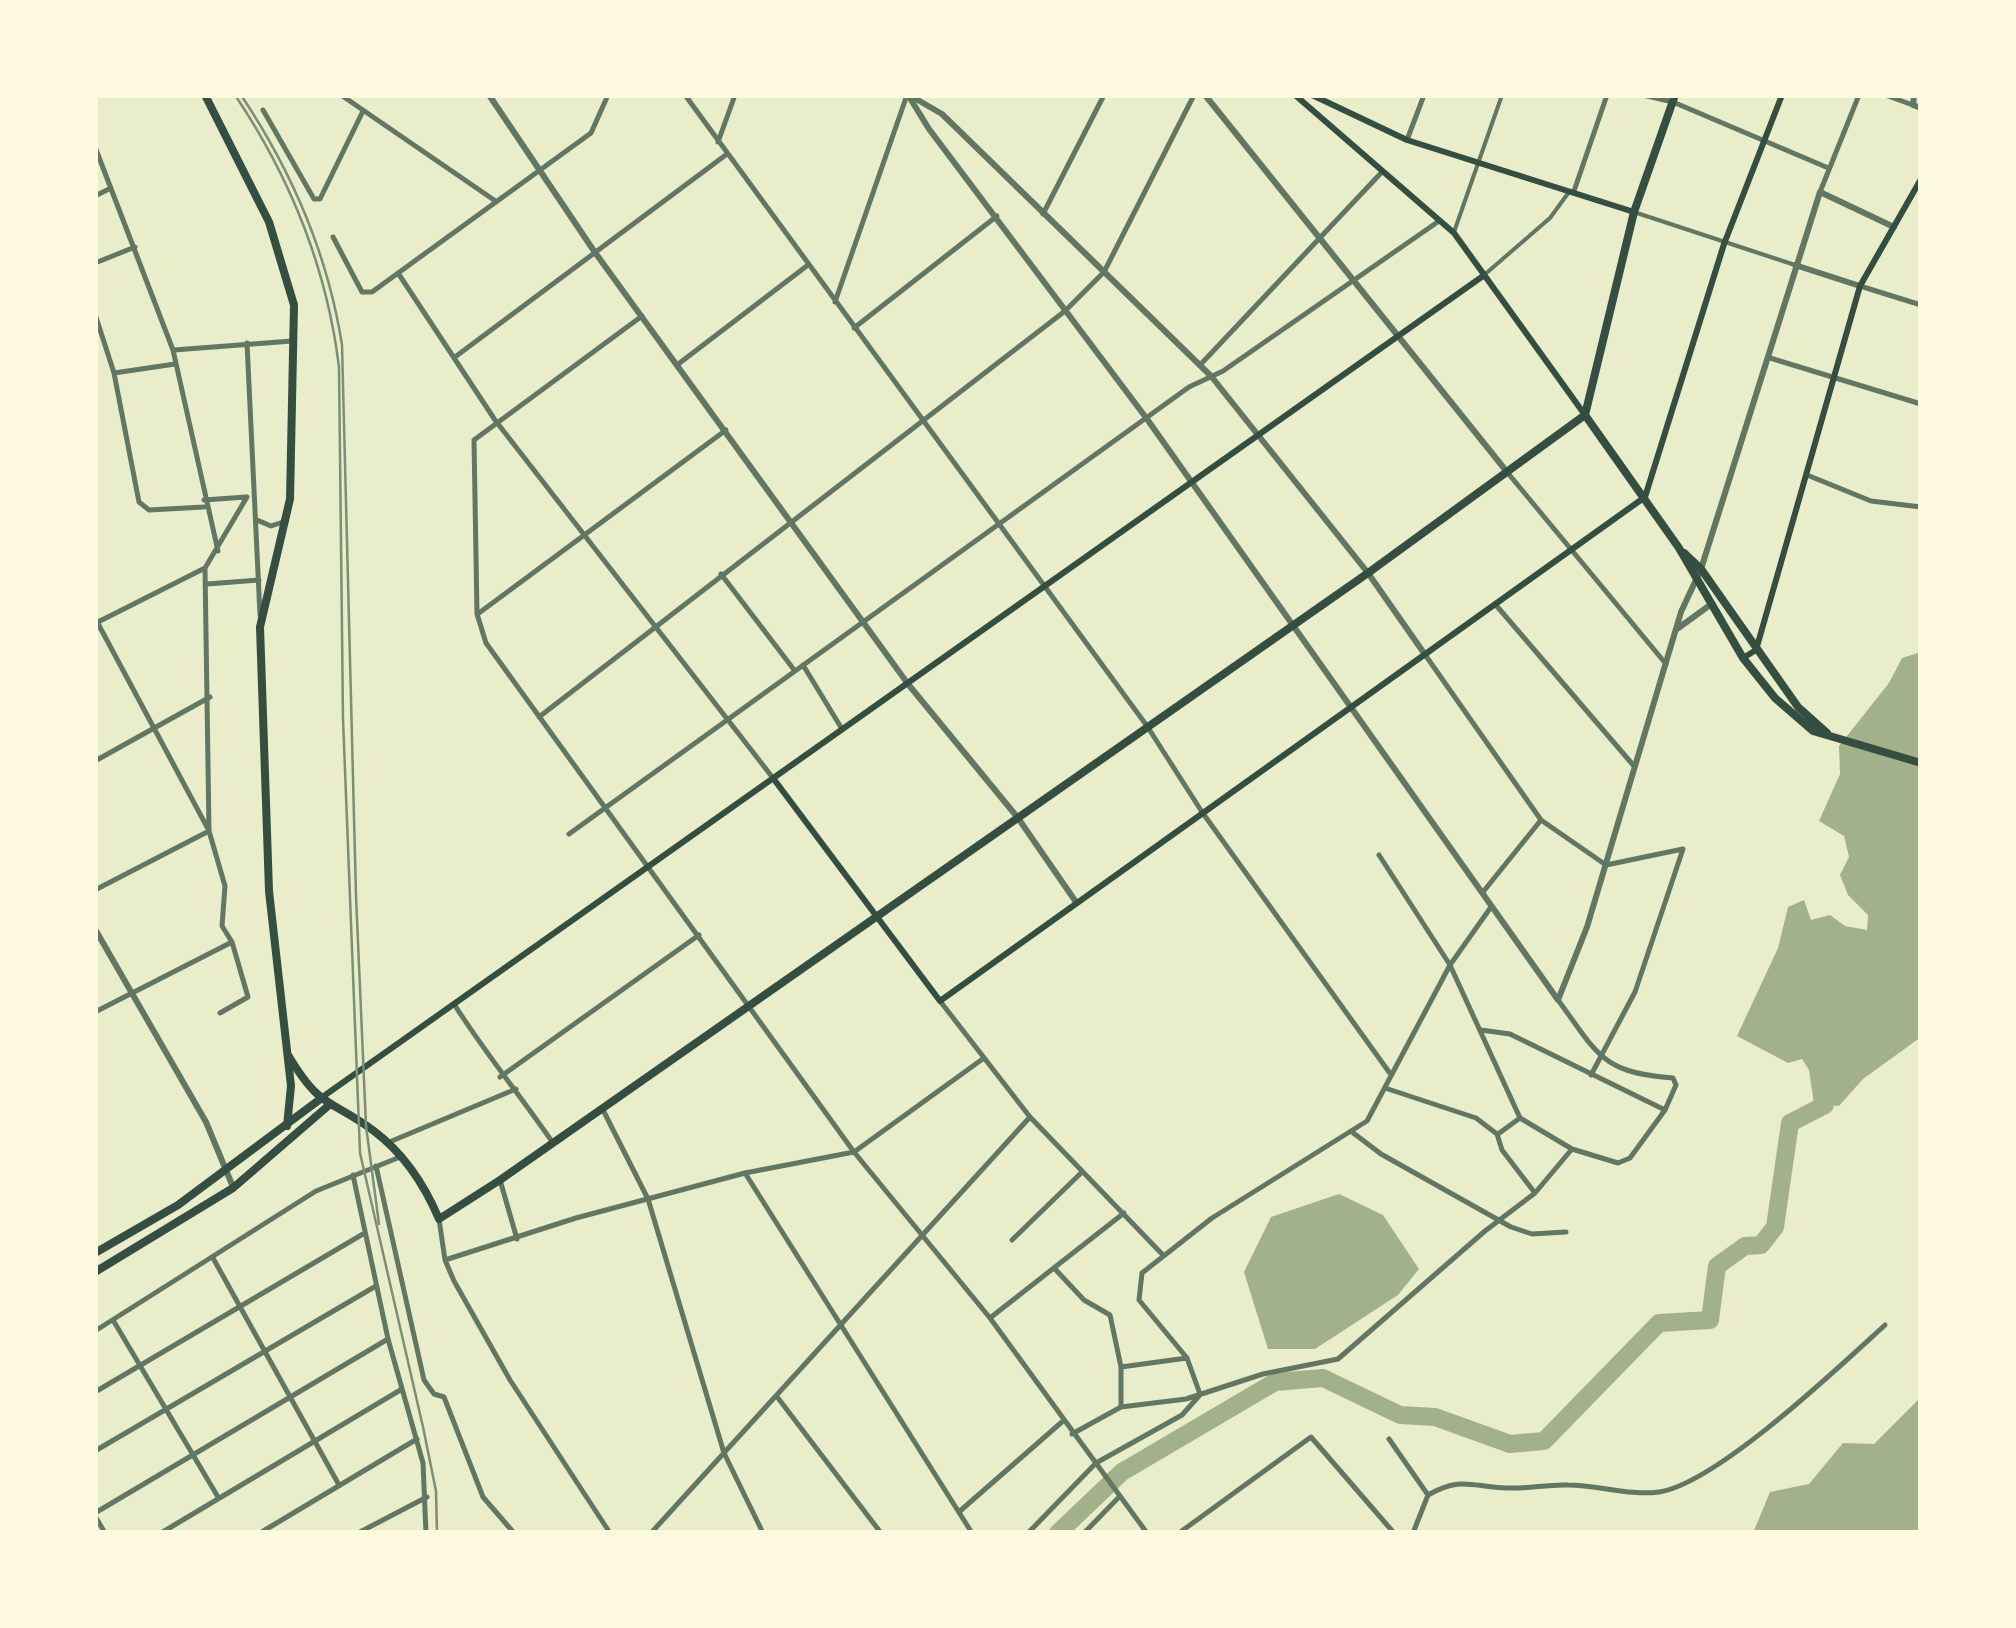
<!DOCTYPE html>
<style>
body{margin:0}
#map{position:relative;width:2016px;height:1628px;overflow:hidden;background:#e9edc9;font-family:"IBM Plex Sans",sans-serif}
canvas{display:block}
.frame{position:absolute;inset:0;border:98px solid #fefae0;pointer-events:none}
</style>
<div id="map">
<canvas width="2016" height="1628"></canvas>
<div class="frame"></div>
</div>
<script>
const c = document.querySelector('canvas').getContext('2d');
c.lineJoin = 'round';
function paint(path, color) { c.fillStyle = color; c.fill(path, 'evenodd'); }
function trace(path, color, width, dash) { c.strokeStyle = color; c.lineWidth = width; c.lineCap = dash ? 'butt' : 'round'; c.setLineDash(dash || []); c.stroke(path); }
paint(new Path2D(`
 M1921,652V1037L1863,1079L1839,1106L1814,1104L1809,1070L1802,1059L1788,1063L1737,1036L1778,948L1788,907L1804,900L1811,920L1830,915L1845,926L1867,930L1868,915L1848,895L1840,875L1849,857L1844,836L1819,821L1840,774L1839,746L1889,683L1902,658Z
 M1339,1194L1383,1215L1419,1269L1398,1295L1315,1349H1268L1244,1272L1271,1217Z
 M1921,1397V1531L1753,1533L1770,1492L1809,1484L1843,1443L1874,1444Z`), '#a3b18a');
trace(new Path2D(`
 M1058,1533L1122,1472L1275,1382L1323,1378L1400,1415L1435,1417L1510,1444L1544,1441L1659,1323L1710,1320L1717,1266L1745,1246L1761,1245L1775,1227L1790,1123L1825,1105`), '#a3b18a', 18);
trace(new Path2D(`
 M1634,212L1795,265
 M1454,232L1502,95
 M1483,276L1550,218L1569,192`), '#617663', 4);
trace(new Path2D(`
 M341,95L494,200
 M685,95L1147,726L1202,812L1389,1072
 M1643,95L1673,102L1826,167
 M1885,95L1913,105
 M263,110L314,199H320L363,111
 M1407,140L1424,95
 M718,142L735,95
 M95,147L173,350L218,551
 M1574,191L1607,95
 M1820,192L1859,95
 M95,196L111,188
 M1043,214L1104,95
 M333,237L362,292H372L591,133L608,95
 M95,263L135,247
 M398,273L495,420L773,778
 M1860,286L1921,305
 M835,302L907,95
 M95,314L114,373L139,502L149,510L204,507
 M642,316L474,440L477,614L486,643L854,1152L990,1318L1147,1533
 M854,328L997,216
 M247,343L260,615
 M174,350L292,341
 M455,357L727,154
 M1770,358L1921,404
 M1201,364L1381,173
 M677,365L808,265
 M114,373L175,364
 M1507,472L1666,664
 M1807,475L1871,501L1921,507
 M204,500L246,497
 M257,520L271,526L286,521
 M205,568L209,831L225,886L222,926L232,942L248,997L220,1013
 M721,574L795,671
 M207,584L259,580
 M1495,604L1634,766
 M479,613L726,430
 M95,618L207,827
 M98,622L205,568L247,497
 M1426,656L1541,820L1606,865L1683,849L1635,992L1591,1075
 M803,665L842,729
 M539,717L1065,311L1104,272L1194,95
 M95,761L210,697
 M569,834L1189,387L1223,371L1439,221
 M1379,855L1450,965L1520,1118L1572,1149L1618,1163L1630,1158L1665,1110
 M95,890L209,831
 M1483,892L1541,820
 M940,1001L1030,1117L1162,1254
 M454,1004C485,1053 520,1095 553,1143
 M95,1012L232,942
 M1481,1030L1510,1034L1665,1110L1676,1085L1673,1078C1601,1073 1598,1054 1558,1000
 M500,1077L699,935
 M1385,1088L1476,1118L1497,1134L1502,1150L1535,1193
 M602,1108L648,1199L724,1453L763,1533
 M1352,1132L1381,1154L1511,1227L1532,1234L1566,1232
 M1498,1134L1520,1118
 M387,1143L516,1089
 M376,1166L424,1380L434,1394L444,1397L483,1497L514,1533
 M745,1173L972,1533
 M353,1175L388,1339L423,1463L426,1533
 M500,1180L517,1239
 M439,1219L445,1260L454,1281L510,1380L610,1533
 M1012,1240L1081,1173
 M213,1258L339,1485
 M445,1260L576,1218L745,1173L854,1152L984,1058
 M1055,1269L1084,1300L1110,1315L1121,1367V1407
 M990,1318L1124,1213
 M113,1320L218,1497
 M95,1331L316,1191L400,1157
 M1121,1367L1187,1358
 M95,1392L363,1234
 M1200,1394L1187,1358L1139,1300L1142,1273L1212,1218L1367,1121L1450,965L1491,907
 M778,1398L881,1533
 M1072,1434L1121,1407L1186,1399L1263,1374L1338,1359L1485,1231L1535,1193L1572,1149
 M1389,1439L1428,1495L1413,1533
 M95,1451L376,1286
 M1428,1495C1462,1476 1471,1487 1507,1488C1528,1489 1548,1484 1568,1485C1598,1485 1630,1496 1659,1492C1717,1483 1839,1367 1885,1325
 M960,1511L1063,1421
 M95,1513L388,1339
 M95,1516L105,1533
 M161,1533L402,1389
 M260,1533L417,1439
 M358,1533L427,1497
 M651,1533L1030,1117
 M1028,1533L1096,1463L1182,1415L1199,1396
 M1084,1533L1120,1496
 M1179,1533L1311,1437L1394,1533`), '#617663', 5);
trace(new Path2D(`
 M489,95L594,251L908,684L1018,818L1076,902
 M908,95L929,129L1147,419L1558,1000L1587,927L1681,612L1701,569L1820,192L1894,227
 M1205,95L1507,472
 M1914,95L1913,105L1921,108
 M911,96L942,114L1211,376L1368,573L1426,656
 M1795,265L1860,286
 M1677,629L1710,605
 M95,929L206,1122L233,1187`), '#617663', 6);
trace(new Path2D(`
 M1295,95L1454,233L1585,415
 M1312,95L1407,140L1634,212
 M1743,658L1756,650L1860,286L1921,179
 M773,778L940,1001L1645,497L1724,244L1782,95
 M321,1098L1483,276`), '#344e41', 6);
trace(new Path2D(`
 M205,95L269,222L294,305L290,499L260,627L269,891L291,1086L287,1126
 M1585,415L1679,548L1743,658L1775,698L1813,731L1921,763
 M1684,553L1701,569L1798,707L1827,733
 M288,1055C321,1110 329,1098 374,1131C403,1153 425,1186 439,1219L500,1180L1368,573L1585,415L1634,212L1675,95
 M95,1253L178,1205L319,1100
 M95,1272L233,1188L328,1106`), '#344e41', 8);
trace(new Path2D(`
 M241,95C291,170 328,255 342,345L356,896L366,1126L379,1224`), '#7c8e77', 2.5);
trace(new Path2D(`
 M235,95C290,177 327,269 339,367L343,719L360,1153L423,1427L436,1491L437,1533`), '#7c8e77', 2.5);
</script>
